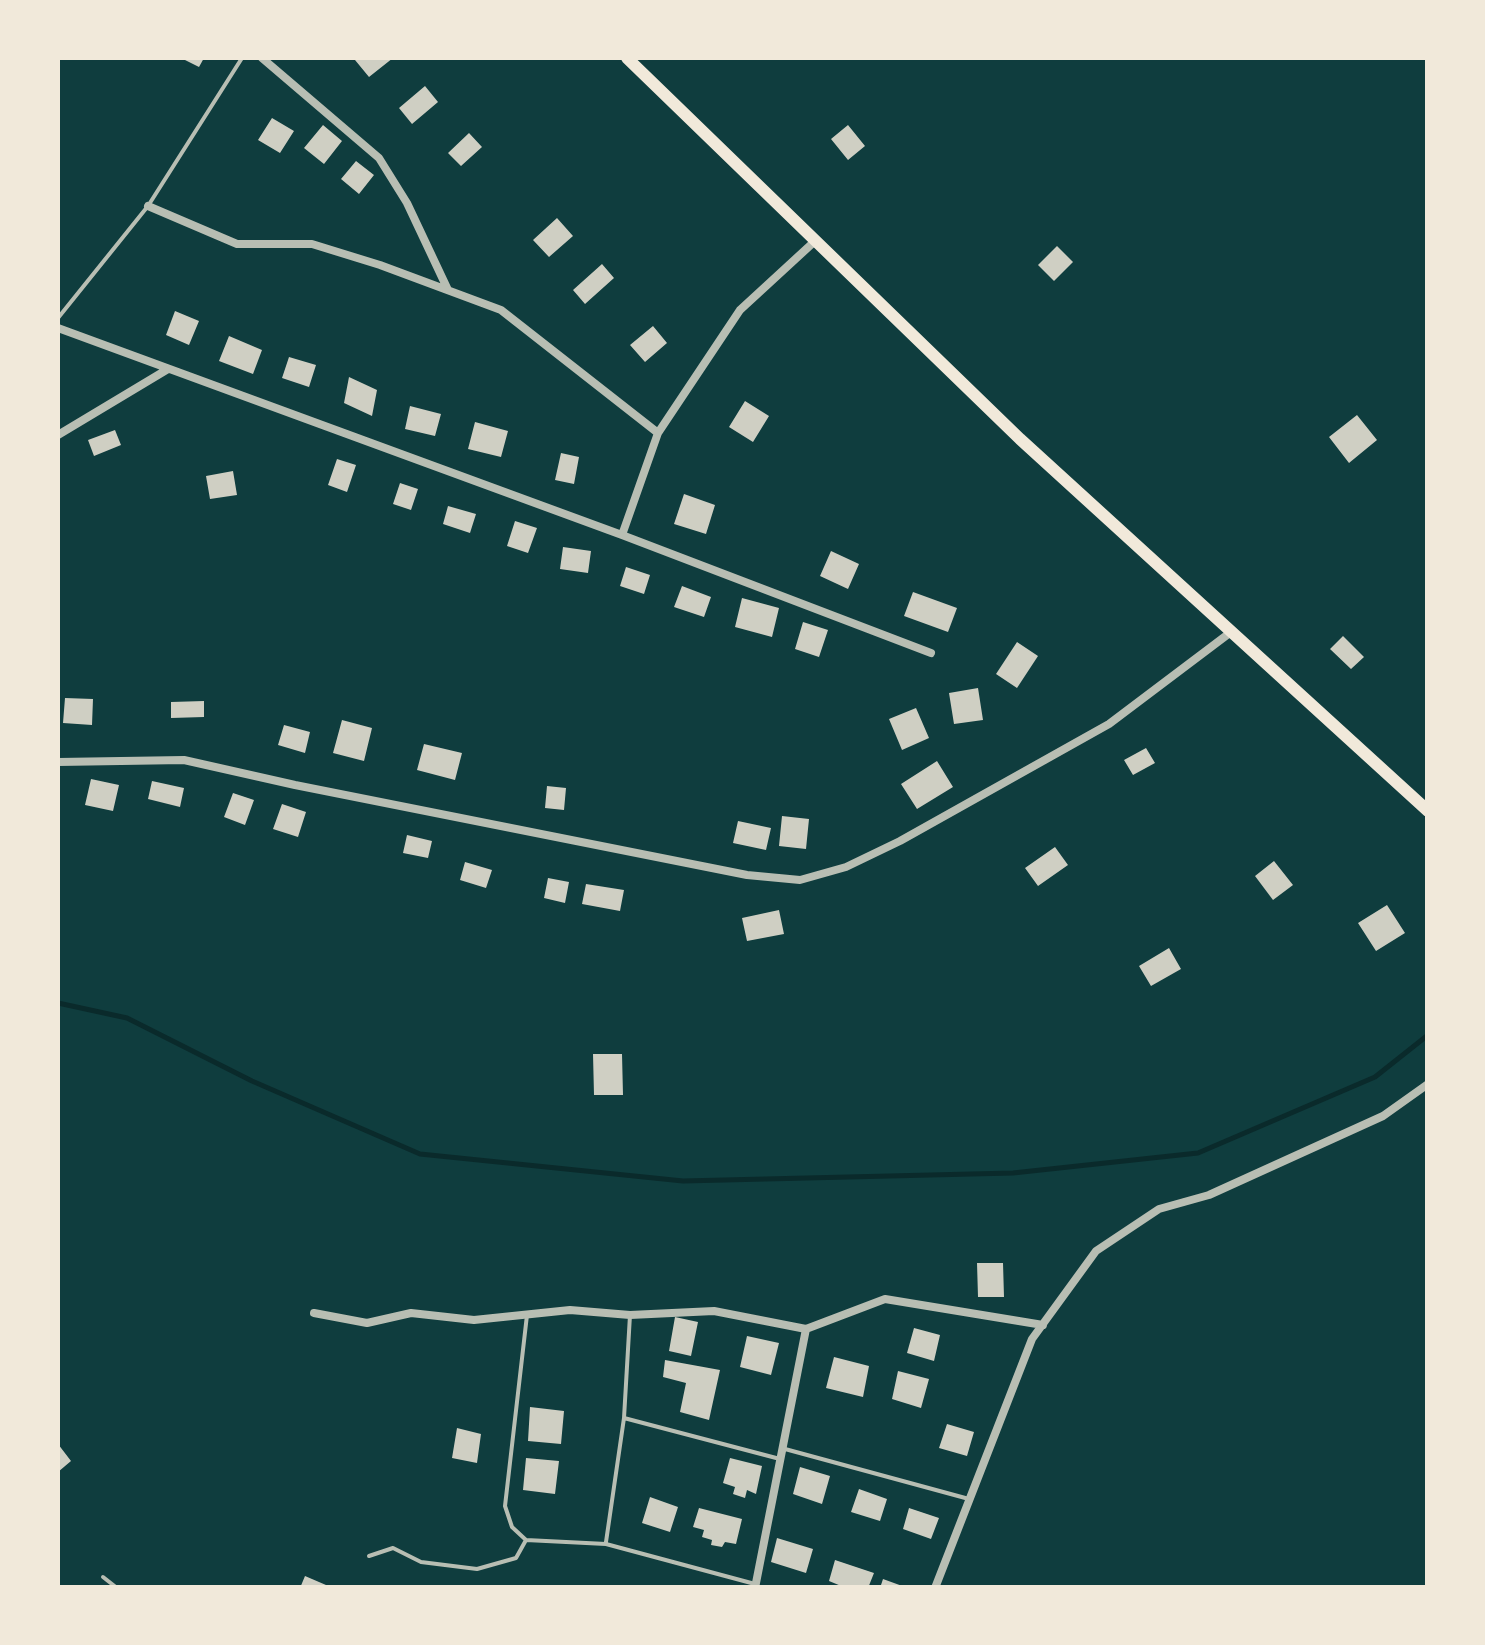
<!DOCTYPE html>
<style>
body{margin:0}
#map{position:relative;width:1485px;height:1645px;overflow:hidden;background:#0f3d3e;font-family:Inter,sans-serif}
canvas{display:block}
.frame{position:absolute;inset:0;border:60px solid #f1e9da;pointer-events:none}
</style>
<div id="map">
<canvas width="1485" height="1645"></canvas>
<div class="frame"></div>
</div>
<script>
const c = document.querySelector('canvas').getContext('2d');
c.lineJoin = 'round';
function trace(path, color, width, dash) { c.strokeStyle = color; c.lineWidth = width; c.lineCap = dash ? 'butt' : 'round'; c.setLineDash(dash || []); c.stroke(path); }
function paint(path, color) { c.fillStyle = color; c.fill(path, 'evenodd'); }
trace(new Path2D(`
 M58,1003L127,1018L252,1081L420,1154L683,1181L1013,1173L1198,1153L1375,1077L1428,1035`), '#0a2a2b', 5);
paint(new Path2D(`
 M181,58H204L199,67Z
 M358,58H393L369,77L355,60Z
 M425,86L438,102L412,124L399,108Z
 M272,118L294,131L280,153L258,140Z
 M323,125L342,141L324,164L304,148Z
 M848,125L865,146L848,160L831,139Z
 M469,133L482,147L461,166L448,153Z
 M356,161L374,175L359,194L341,179Z
 M557,218L573,236L549,257L533,240Z
 M1057,246L1073,262L1054,281L1038,265Z
 M602,264L614,278L585,304L573,290Z
 M175,311L199,321L189,345L166,335Z
 M653,326L667,343L645,362L630,345Z
 M229,336L262,350L253,374L219,361Z
 M289,357L316,365L309,387L282,378Z
 M349,377L377,390L372,416L344,403Z
 M745,401L769,416L753,442L729,427Z
 M410,406L441,414L435,436L405,429Z
 M1357,415L1377,440L1349,463L1329,437Z
 M475,422L508,431L501,457L468,449Z
 M115,430L121,445L94,456L88,440Z
 M561,453L579,457L574,484L555,480Z
 M337,459L356,465L347,492L328,485Z
 M233,471L237,495L210,499L206,476Z
 M400,483L418,489L411,510L393,504Z
 M684,494L715,505L706,534L674,524Z
 M448,506L476,514L470,533L443,524Z
 M515,521L537,528L528,553L507,546Z
 M563,547L591,551L588,573L560,569Z
 M831,551L859,564L848,589L820,576Z
 M626,567L650,575L644,594L620,586Z
 M682,586L711,597L704,617L674,607Z
 M913,592L957,608L948,632L904,616Z
 M742,598L779,608L772,637L735,627Z
 M803,622L828,630L819,657L795,649Z
 M1343,636L1364,657L1351,669L1330,649Z
 M1017,642L1038,656L1017,688L996,674Z
 M978,688L983,720L954,724L949,693Z
 M65,698L93,699L92,725L63,723Z
 M204,701V717L171,718V702Z
 M916,708L929,738L902,750L889,719Z
 M342,720L372,728L364,761L333,753Z
 M284,725L310,732L305,753L278,745Z
 M424,744L462,753L455,780L417,770Z
 M1146,748L1155,763L1133,775L1124,760Z
 M937,761L953,787L917,809L901,784Z
 M91,779L119,785L113,811L85,805Z
 M152,781L184,788L180,807L148,799Z
 M547,786L566,788L564,810L545,808Z
 M233,793L254,800L245,825L224,817Z
 M282,804L306,812L298,837L273,829Z
 M782,816L809,819L806,849L779,846Z
 M738,821L771,828L766,850L733,843Z
 M407,835L432,841L428,858L403,853Z
 M1055,847L1068,865L1038,886L1025,868Z
 M1274,861L1293,885L1273,900L1255,876Z
 M465,862L492,870L486,888L460,880Z
 M548,878L569,882L565,903L544,898Z
 M586,884L624,890L620,911L582,904Z
 M1387,905L1405,933L1376,951L1358,923Z
 M779,910L784,934L747,941L742,918Z
 M1169,948L1181,969L1151,986L1139,966Z
 M593,1054H622L623,1095H594Z
 M977,1263H1003L1004,1297H978Z
 M675,1317L698,1322L691,1356L669,1351Z
 M914,1328L940,1335L934,1361L907,1353Z
 M747,1336L779,1343L771,1375L740,1367Z
 M834,1357L869,1366L863,1397L826,1388Z
 M665,1360L720,1370L709,1420L680,1412L686,1383L663,1377Z
 M898,1371L929,1379L921,1408L892,1399Z
 M530,1407L564,1411L561,1444L528,1441Z
 M947,1424L974,1432L967,1456L939,1448Z
 M457,1428L481,1434L477,1463L452,1458Z
 M58,1444L71,1461L58,1472Z
 M526,1458L559,1461L555,1494L523,1490Z
 M730,1458L762,1466L756,1494L747,1490L745,1498L733,1494L735,1487L723,1483Z
 M800,1467L830,1476L822,1504L793,1494Z
 M859,1489L887,1499L880,1521L851,1512Z
 M650,1497L678,1507L670,1532L642,1523Z
 M699,1508L742,1519L736,1544L725,1542L722,1547L711,1545L712,1540L702,1537L704,1530L693,1527Z
 M909,1508L939,1518L931,1539L903,1529Z
 M777,1538L813,1549L806,1573L771,1562Z
 M835,1560L874,1573L868,1588H846L829,1581Z
 M305,1576L326,1585L325,1588H300Z
 M883,1579L905,1587V1588H880Z`), '#cfcfc3');
trace(new Path2D(`
 M58,318L148,206L242,58
 M527,1315L505,1506L512,1527L526,1540L606,1544L755,1584
 M630,1315L624,1418L780,1459
 M785,1449L969,1499
 M606,1542L624,1418
 M369,1556L393,1548L421,1562L477,1569L516,1558L526,1540
 M103,1577L117,1588`), '#b8beb3', 4);
trace(new Path2D(`
 M262,58L379,158L407,203L448,290
 M148,206L237,244H312L380,265L501,310L658,433
 M58,328L622,535L931,653
 M58,435L168,369
 M622,535L658,433L740,310L815,241
 M58,762L184,760L295,785L747,875L800,880L846,867L900,841L1109,724L1231,632
 M314,1313L367,1323L411,1313L474,1320L570,1310L630,1315L714,1311L806,1329L885,1299L1043,1325
 M755,1588L806,1329
 M935,1588L1032,1339L1096,1251L1159,1209L1209,1195L1383,1116L1428,1084`), '#b8beb3', 8);
trace(new Path2D(`
 M627,58L1020,439L1428,811`), '#f1e9da', 12);
</script>
